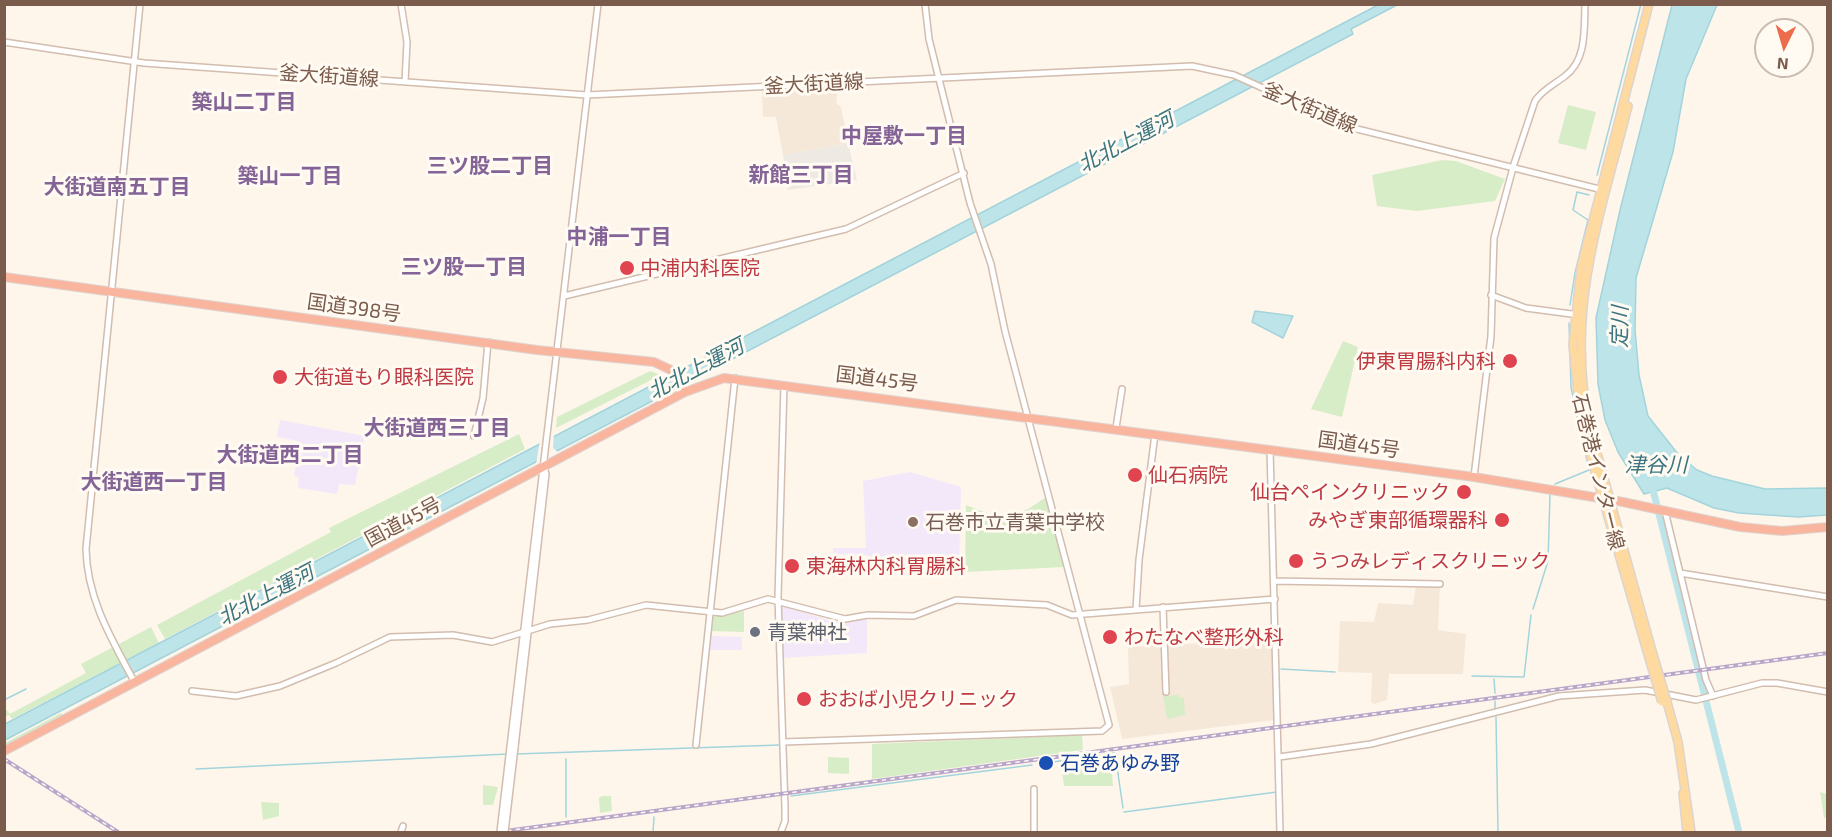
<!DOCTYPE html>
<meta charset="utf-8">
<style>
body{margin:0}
#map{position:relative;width:1832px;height:837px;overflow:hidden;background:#fef6eb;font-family:"Exo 2",sans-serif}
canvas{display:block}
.frame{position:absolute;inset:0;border:6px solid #7b5b4b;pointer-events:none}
.north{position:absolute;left:1754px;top:18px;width:60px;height:60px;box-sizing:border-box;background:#fffaf2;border:2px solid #cabaaf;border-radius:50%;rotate:185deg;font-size:16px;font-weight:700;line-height:24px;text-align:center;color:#7b5b4b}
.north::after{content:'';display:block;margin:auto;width:21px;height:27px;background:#ec6c4b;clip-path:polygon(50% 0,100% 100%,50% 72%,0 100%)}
</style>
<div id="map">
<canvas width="1832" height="837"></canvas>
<div class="frame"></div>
<div class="north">N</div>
</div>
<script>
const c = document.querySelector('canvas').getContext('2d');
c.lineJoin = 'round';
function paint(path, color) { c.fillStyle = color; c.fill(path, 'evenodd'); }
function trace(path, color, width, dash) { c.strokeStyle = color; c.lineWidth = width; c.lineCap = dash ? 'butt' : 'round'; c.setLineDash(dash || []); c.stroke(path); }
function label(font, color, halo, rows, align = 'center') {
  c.font = font + ' "Exo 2","Noto Sans JP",sans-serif'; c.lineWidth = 6; c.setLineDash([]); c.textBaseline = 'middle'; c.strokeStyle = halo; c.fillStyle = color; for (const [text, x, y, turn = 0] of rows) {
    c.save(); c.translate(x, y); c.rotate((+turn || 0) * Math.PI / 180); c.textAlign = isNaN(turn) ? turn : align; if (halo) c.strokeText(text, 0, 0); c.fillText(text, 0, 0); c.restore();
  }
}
paint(new Path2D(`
 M838,88L836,103L841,107L848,143L783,155L776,117H763L762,91Z
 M1416,586H1440L1438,630L1466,634L1463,674H1389L1387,700L1374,704L1371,702L1372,673L1338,672L1340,621L1374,622L1378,603L1413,605Z
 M1272,639L1274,720L1122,739L1110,687L1129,684L1128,647Z`), '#f6e8d8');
paint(new Path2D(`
 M848,143L857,180L788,190L783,155Z`), '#efe9e3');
paint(new Path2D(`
 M280,420L365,436L355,485L339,484L337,494L298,488L299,477L294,476L299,441L277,437Z
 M910,472L961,487L959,573L910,574L867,555L833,554V548H866L863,481Z
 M781,606L832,621L852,622L867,618V653L782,658Z
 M711,636L742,637V650H710Z`), '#f3e7fa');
paint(new Path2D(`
 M1568,105L1596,112L1586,150L1558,143Z
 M1442,160L1456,161L1505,179L1495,201L1417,211L1377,206L1372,175Z
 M1343,341L1358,347L1342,417L1311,409Z
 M650,371L661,375L556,428L557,417Z
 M519,434L525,449L165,639L157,625L331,532L329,528Z
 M1046,497L1064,567L965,572L966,505C1003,520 1013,521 1046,497Z
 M744,611V632L711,631L712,617Z
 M151,627L159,643L12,719L9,715L5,717L4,707L10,714L86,673L81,664Z
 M1179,695V698H1184L1185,715L1167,719L1163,696Z
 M61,713L64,716L5,748V743Z
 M1082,735L1083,750L872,779V744Z
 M828,757L849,758V774L828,773Z
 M1111,758L1113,786H1064L1061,765Z
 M483,785L498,787L493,805H483Z
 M1820,792L1827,794V818H1824Z
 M602,796H611L612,811L600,813L599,798Z
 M261,802L279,803V816L263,820Z`), '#d7edc7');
const water = new Path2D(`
 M1378,5H1397L1351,29L1353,34L5,740V724Z
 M1672,5H1717L1686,79L1673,152L1636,278L1635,330L1639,375L1648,416L1678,454L1697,470L1712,476L1765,489L1827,488V515L1798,517L1739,513L1714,508L1667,488L1644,494L1618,452L1605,420L1598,384L1596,318L1620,210Z
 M1255,311L1293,316L1283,338L1252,322Z`);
paint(water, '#bde4e9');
trace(water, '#a3d4dc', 1.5);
paint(new Path2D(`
 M554,432L553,448L559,453L536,465L540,440Z`), '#fef6eb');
trace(new Path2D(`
 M1597,175L1641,4
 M1570,305L1575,273L1588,220L1573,210L1577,192L1589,195
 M1555,484L1589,470L1571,387L1569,323
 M1271,600L1272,631
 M1533,609L1548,561L1550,495
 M1281,669L1335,672
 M1472,676L1524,677L1531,615
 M1494,679L1495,693
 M4,700L26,689
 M1495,701V709
 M1496,717L1498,832
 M1115,753L1123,808
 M516,754L779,745
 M566,759V817
 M1053,762L1113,753
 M196,769L508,754
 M791,796L1032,765
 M1124,812L1277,792
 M653,832L654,817`), '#a3d4dc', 1.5);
trace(new Path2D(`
 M1652,486L1739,832`), '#bde4e9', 7);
const minor = new Path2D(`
 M401,4L407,42L405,82
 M4,42L144,63L587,95L1192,66L1234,75L1349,127L1603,190
 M1491,295L1526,308L1579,315
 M564,296L846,229L964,173
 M1116,428L1122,389
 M474,436L483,398L488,342
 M1270,449L1280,832
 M1474,477L1491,336L1494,238L1514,164L1535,101C1542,90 1555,84 1565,76C1587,60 1584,29 1585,4
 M1665,511L1706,680L1713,696
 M1680,573L1828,597
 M1275,581L1440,584
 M1163,607L1166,692
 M1136,610L1139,560L1155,434
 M135,683C112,640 87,599 86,549L140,4
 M192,691L236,696L280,686L336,663L390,637L453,635L492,642L550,624L588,620L646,605L722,613L768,599L845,619L868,615L914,616L956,600L1047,605L1072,615L1275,599
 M783,742L1102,731L1109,725L1005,331L991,264L970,203L929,39L925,4
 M696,745L735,378
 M510,747L598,4
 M515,747L546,474L544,467
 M1279,757L1371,744L1559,696L1645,690L1696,700L1762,683H1777L1828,692
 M401,832L403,826
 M781,832L785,821V808L778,597L784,385
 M1034,832V789`);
const major = new Path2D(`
 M1628,106C1600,217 1564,312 1590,428L1652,651
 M1647,651L1587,444L1579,404L1573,345L1581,267L1649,4
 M1667,702L1678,742L1691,832
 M1683,793L1687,832`);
const highway = new Path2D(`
 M4,277L537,350L654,362L671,370L685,392
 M4,751L685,392L724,378L1474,477L1623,502L1740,527L1782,531L1828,527`);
trace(minor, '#d2bdae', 8);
trace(major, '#ddd4d0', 10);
trace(highway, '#ddd4d0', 10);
trace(minor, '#fff', 5);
trace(major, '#fedaa1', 7);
trace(highway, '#fab59f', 8);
const rail = new Path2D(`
 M4,759L118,832
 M498,832L1828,653`);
trace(rail, '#b9a6ca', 4);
trace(rail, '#fffaf2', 1.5, [4.5]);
const minorBridge = new Path2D(`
 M500,832L510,747
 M505,832L515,747`);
const majorBridge = new Path2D(`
 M1647,651L1662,702
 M1652,651L1667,702`);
trace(minorBridge, '#d2bdae', 8, []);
trace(majorBridge, '#ddd4d0', 10, []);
trace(minorBridge, '#fff', 5);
trace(majorBridge, '#fedaa1', 7);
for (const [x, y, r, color] of [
 [627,268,8,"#e0444e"],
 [1510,361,8,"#e0444e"],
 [280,377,8,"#e0444e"],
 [1135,475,8,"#e0444e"],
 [1464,492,8,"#e0444e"],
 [1502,520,8,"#e0444e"],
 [913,522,6,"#8d6e63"],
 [1296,561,8,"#e0444e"],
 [792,566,8,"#e0444e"],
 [755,632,6,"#6b7280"],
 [1110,637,8,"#e0444e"],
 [804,699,8,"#e0444e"],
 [1046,763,8,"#1a4fb4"]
]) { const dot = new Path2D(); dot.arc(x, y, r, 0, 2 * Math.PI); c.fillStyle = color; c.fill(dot); trace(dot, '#fffaf2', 2); }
label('20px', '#7b5b4b', '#fffaf2', [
 ["釜大街道線",329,76,4],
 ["釜大街道線",814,84,-3],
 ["釜大街道線",1310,108,23],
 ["国道398号",354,308,8],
 ["国道45号",877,379,7],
 ["国道45号",1359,445,8],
 ["石巻港インター線",1598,472,76],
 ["国道45号",403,522,-28]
]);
label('20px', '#be3a42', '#fffaf2', [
 ["中浦内科医院",640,268],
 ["伊東胃腸科内科",1496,361,"right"],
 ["大街道もり眼科医院",294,377],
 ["仙石病院",1148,475],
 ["仙台ペインクリニック",1450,492,"right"],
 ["みやぎ東部循環器科",1488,520,"right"],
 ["うつみレディスクリニック",1310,561],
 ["東海林内科胃腸科",806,566],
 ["わたなべ整形外科",1124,637],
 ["おおば小児クリニック",818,699]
], 'left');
label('20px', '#785e54', '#fffaf2', [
 ["石巻市立青葉中学校",925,522]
], 'left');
label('20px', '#5b616d', '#fffaf2', [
 ["青葉神社",767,632]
], 'left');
label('20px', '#164399', '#fffaf2', [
 ["石巻あゆみ野",1060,763]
], 'left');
label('bold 21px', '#846496', '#fffaf2', [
 ["築山二丁目",244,102],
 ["中屋敷一丁目",904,136],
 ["三ツ股二丁目",490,166],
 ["新館三丁目",801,175],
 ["築山一丁目",290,176],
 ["大街道南五丁目",117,187],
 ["中浦一丁目",619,237],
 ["三ツ股一丁目",464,267],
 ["大街道西三丁目",437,428],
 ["大街道西二丁目",290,455],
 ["大街道西一丁目",154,482]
]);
label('italic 21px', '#3d7680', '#fffaf2', [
 ["北北上運河",1126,142,-28],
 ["定川",1620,327,-89],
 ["北北上運河",696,369,-28],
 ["津谷川",1656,465],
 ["北北上運河",266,595,-28]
]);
</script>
